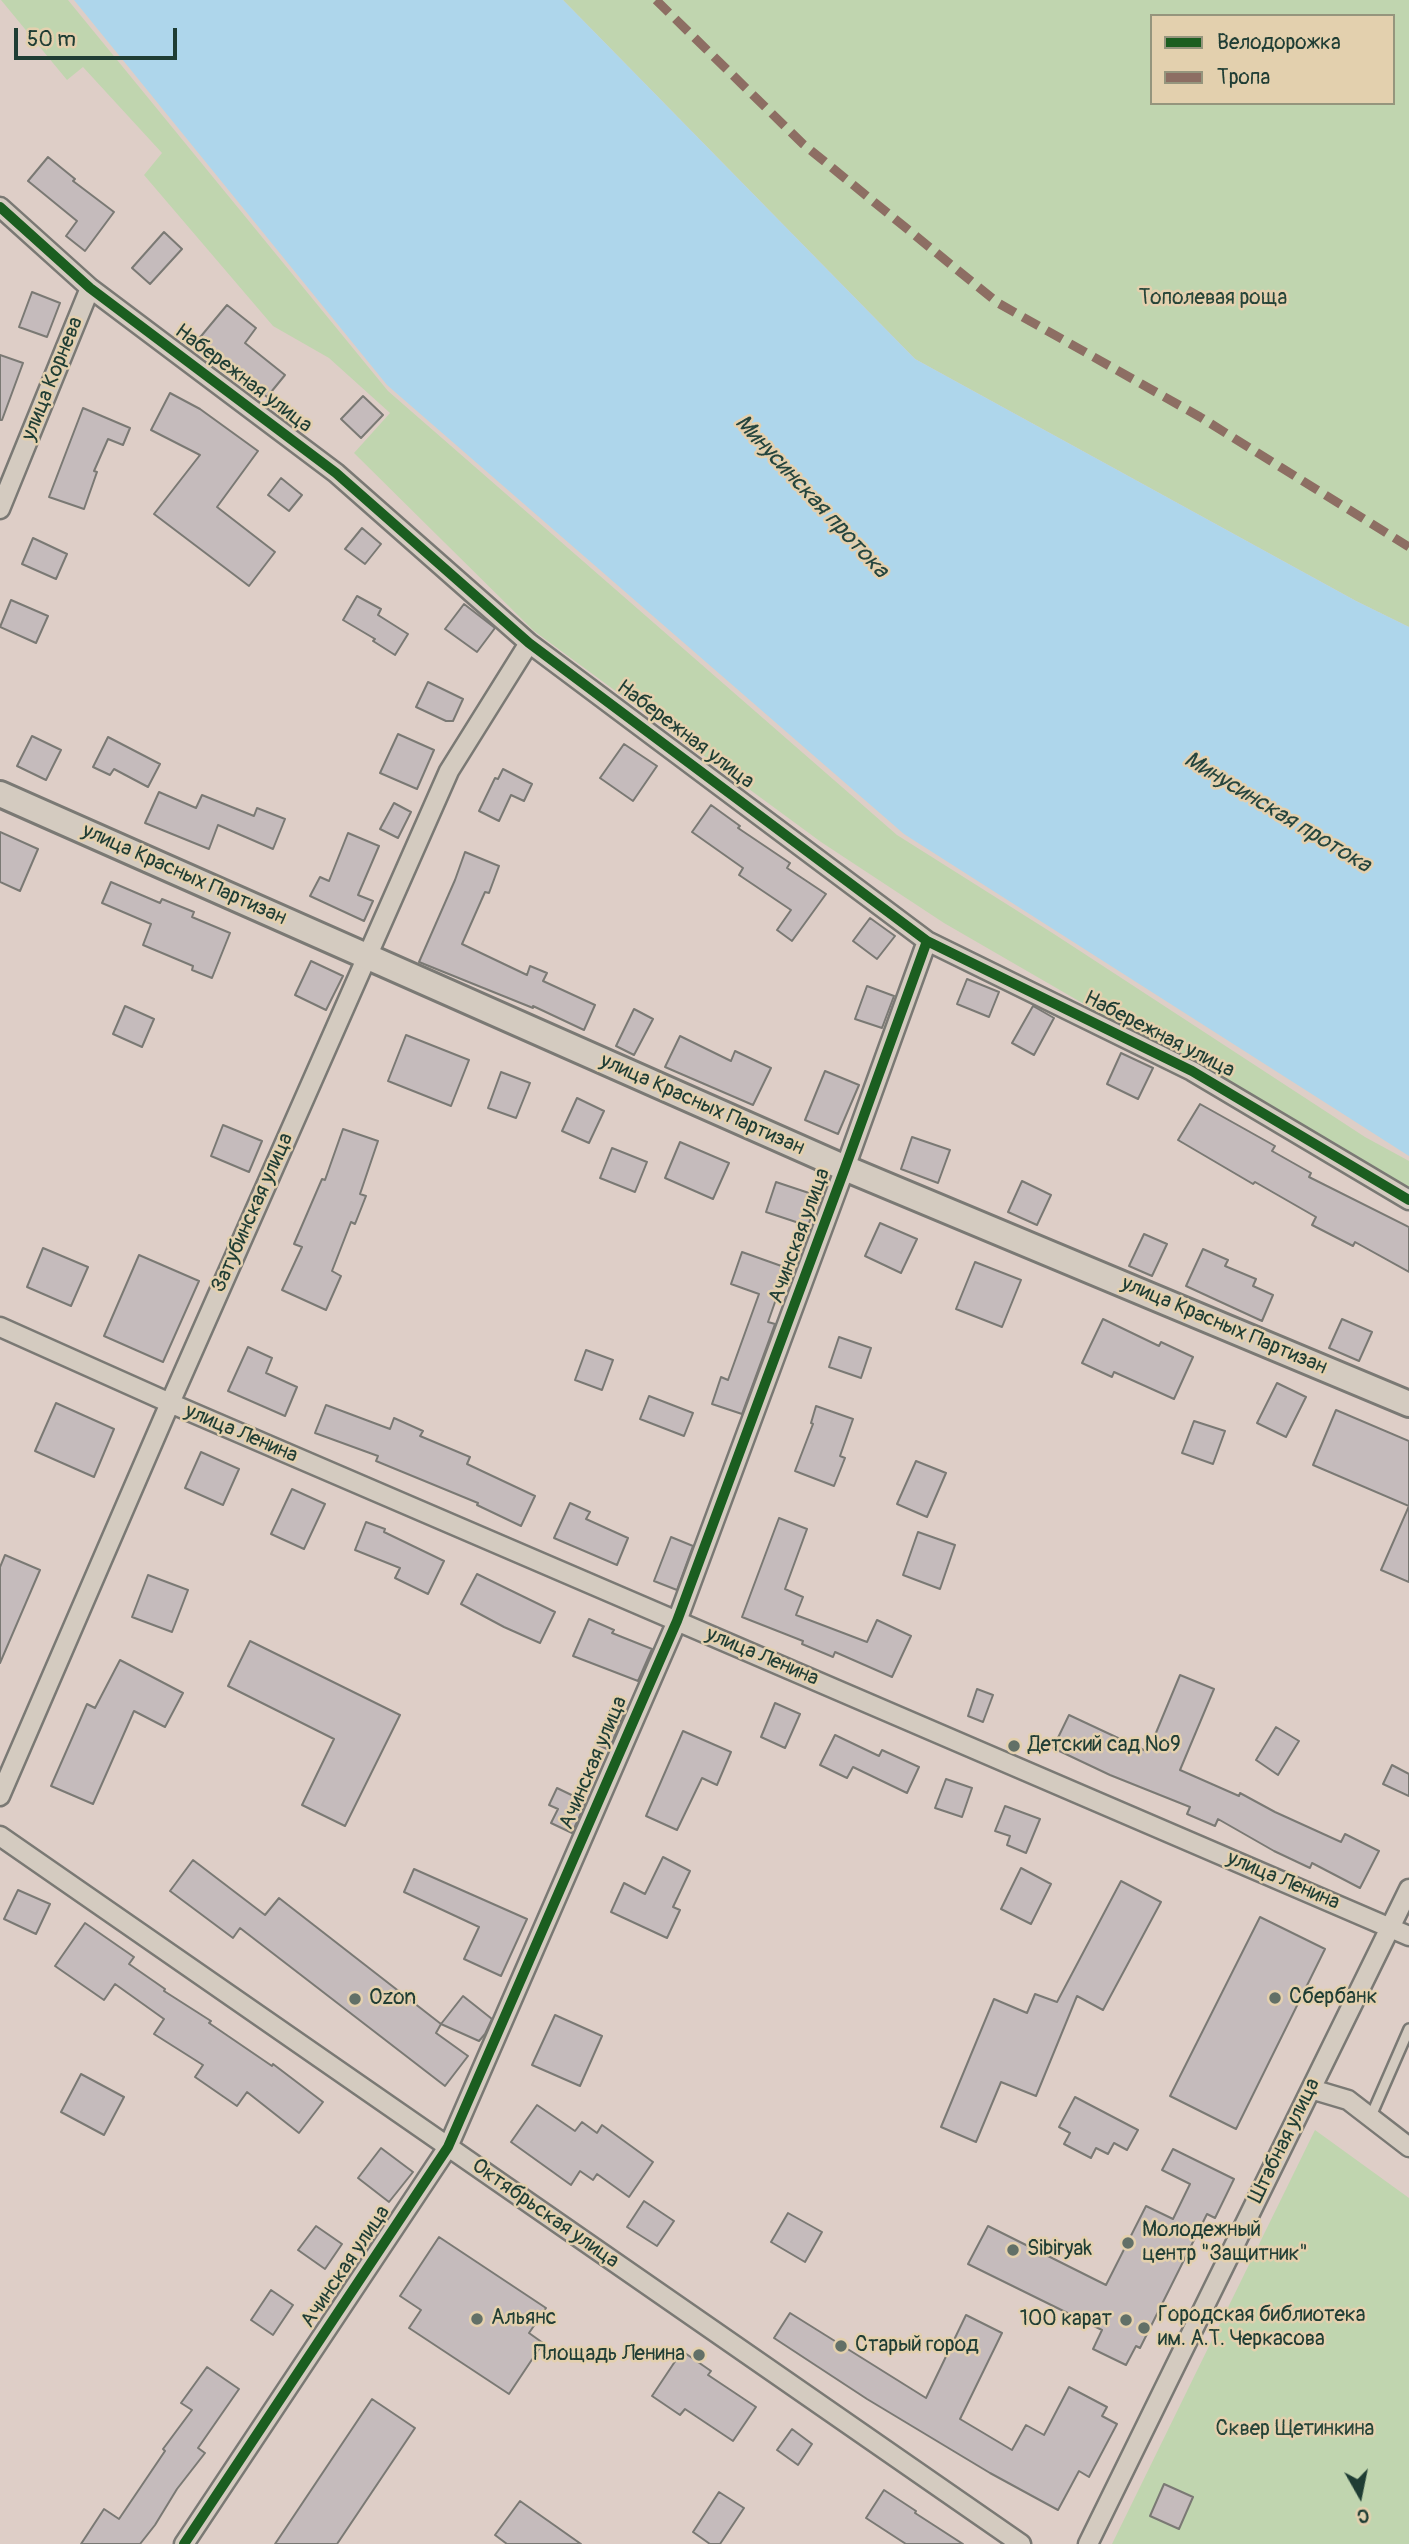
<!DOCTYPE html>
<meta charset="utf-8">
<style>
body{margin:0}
#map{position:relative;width:1409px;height:2544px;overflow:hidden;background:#decec7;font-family:Pangolin,sans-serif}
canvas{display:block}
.legend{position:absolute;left:1150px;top:14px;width:245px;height:91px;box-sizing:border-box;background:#e3d0ae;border:2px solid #95957d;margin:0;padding:9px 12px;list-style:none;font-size:21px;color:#1f3d34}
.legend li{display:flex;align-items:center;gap:14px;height:35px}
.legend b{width:35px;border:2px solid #95957d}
.north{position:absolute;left:1325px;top:2460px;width:70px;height:70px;-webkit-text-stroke:5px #e3d0ae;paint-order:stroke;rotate:171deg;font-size:19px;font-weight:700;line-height:28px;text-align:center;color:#1f3d34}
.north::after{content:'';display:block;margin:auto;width:24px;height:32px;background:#1f3d34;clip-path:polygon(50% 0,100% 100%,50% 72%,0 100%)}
.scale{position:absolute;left:14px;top:28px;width:163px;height:32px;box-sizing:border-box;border:4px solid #1f3d34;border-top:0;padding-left:9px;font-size:21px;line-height:24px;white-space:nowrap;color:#1f3d34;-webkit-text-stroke:5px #e3d0ae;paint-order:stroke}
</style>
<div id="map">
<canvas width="1409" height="2544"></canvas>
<ul class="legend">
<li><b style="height:9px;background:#1b5e20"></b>Велодорожка</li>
<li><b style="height:9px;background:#8d6e63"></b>Тропа</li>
</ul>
<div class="north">С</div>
<div class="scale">50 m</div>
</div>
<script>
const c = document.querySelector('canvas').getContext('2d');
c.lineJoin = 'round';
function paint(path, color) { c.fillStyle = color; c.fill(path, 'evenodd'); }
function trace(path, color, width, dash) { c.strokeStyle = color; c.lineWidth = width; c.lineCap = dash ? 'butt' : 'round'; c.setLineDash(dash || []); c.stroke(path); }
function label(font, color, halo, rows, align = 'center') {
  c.font = font + ' Pangolin,sans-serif'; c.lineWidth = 5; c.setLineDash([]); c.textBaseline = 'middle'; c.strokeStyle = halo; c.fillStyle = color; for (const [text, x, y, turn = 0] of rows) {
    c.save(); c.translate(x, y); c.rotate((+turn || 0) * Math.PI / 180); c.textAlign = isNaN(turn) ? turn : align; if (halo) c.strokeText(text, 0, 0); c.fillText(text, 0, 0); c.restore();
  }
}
paint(new Path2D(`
 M1,0H68L388,391L897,835L1054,934L1365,1137L1409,1161V1192L944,923L821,842L534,631L354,453L390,413L329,358L273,326L144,175L162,153L83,67L67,80Z
 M563,0H1409V627L1356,601L915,359ZM1152,16H1393V103H1152Z
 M1315,2130L1409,2198V2544H1112Z`), '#c0d5af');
paint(new Path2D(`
 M74,0H563L915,359L1356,601L1409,627V1156L904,834L387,385Z`), '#aed6eb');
const building = new Path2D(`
 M48,157L75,179L73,181L114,212L85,251L66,236L77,221L28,181Z
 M164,232L182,249L150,284L132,268Z
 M32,292L60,303L47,337L19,327Z
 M227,305L256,328L245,343L285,375L267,397L197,341Z
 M0,355L23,363L2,420H0Z
 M170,393L200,409L258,451L217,507L275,552L249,586L154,514L200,455L151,430Z
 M363,396L383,415L361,438L341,419Z
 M83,408L130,428L123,445L108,439L94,471L97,472L84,509L49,497Z
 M281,478L302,495L289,511L268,495Z
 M362,528L381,544L365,564L345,549Z
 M33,538L67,554L56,579L22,564Z
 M357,596L381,609L378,615L408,634L395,655L373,641L375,639L343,620Z
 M11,600L48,616L36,643L0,627Z
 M464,604L495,628L477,652L445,629Z
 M428,682L463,699L453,721H446L416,707Z
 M398,734L434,750L417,789L380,773Z
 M32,736L61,750L46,780L17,766Z
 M108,737L160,764L148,787L114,769L110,775L93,767Z
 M624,744L657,766L633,801L600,778Z
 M503,769L532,784L524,801L511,795L499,821L479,811L495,778L498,779Z
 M159,792L196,808L202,795L254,816L257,808L285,819L273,849L218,825L209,849L145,823Z
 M394,803L411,812L398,838L380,829Z
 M711,805L740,826L738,828L790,863L787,868L826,894L792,941L777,930L791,910L739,875L743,868L692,832Z
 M0,832L38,849L20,891L0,882Z
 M348,833L379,846L358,895L373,901L364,921L310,896L320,877L329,881Z
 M465,852L499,866L489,893L485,892L462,944L527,975L530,966L547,973L543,981L595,1005L584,1030L533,1006V1008L419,962L455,880Z
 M111,882L160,903L162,899L194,912L192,917L230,933L212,978L192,970L193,966L143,945L151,924L102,903Z
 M870,918L895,936L877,959L853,941Z
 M311,961L343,976L326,1010L295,995Z
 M967,979L999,992L989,1017L957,1004Z
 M867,986L894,996L882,1028L855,1019Z
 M125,1006L154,1019L142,1047L113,1034Z
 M1033,1006L1054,1018L1034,1055L1012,1043Z
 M634,1009L653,1019L634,1055L616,1046Z
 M406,1035L469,1060L451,1106L388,1081Z
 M680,1036L731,1061L735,1051L771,1068L753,1105L665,1067Z
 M1121,1053L1153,1068L1138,1099L1107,1084Z
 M825,1071L859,1085L838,1134L805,1120Z
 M501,1072L530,1083L516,1118L488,1108Z
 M577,1098L604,1111L589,1143L562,1131Z
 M1200,1104L1275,1146L1272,1151L1311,1173L1309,1177L1409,1227V1272L1355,1242L1353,1246L1312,1225L1316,1217L1255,1182L1253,1184L1178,1140Z
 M223,1125L262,1141L249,1172L211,1156Z
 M343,1129L378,1141L360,1194L366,1196L355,1224L351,1222L332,1271L341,1276L326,1310L282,1290L302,1247L294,1244L322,1179L325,1180Z
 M912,1137L950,1150L938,1183L901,1169Z
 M680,1142L729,1163L713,1199L665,1178Z
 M612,1148L647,1162L635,1192L600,1178Z
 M1022,1181L1051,1195L1037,1225L1008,1212Z
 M776,1182L818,1196L808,1226L766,1212Z
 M880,1223L917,1239L901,1273L865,1256Z
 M1144,1234L1167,1244L1152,1276L1129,1266Z
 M43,1248L88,1267L71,1306L27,1287Z
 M1203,1249L1228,1260L1225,1266L1256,1279L1253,1286L1273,1295L1262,1321L1186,1286Z
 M742,1252L787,1268L768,1322L775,1324L742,1414L712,1404L721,1377L728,1380L759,1294L731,1284Z
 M139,1255L199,1281L163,1362L104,1336Z
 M975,1262L1021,1280L1002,1327L956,1309Z
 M1103,1319L1159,1346L1161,1342L1193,1357L1174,1399L1114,1372L1112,1377L1082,1363Z
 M1342,1319L1372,1332L1359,1361L1329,1348Z
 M839,1337L871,1348L861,1378L829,1367Z
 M248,1347L272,1358L266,1373L297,1387L285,1416L228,1391Z
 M586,1350L613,1360L602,1390L575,1380Z
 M1277,1383L1306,1397L1286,1437L1257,1423Z
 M649,1396L693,1413L684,1436L640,1419Z
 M56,1403L114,1429L94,1477L35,1451Z
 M326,1405L390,1429L394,1418L423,1431L420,1436L470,1457L467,1464L535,1496L521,1526L477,1505L478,1503L376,1461L378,1456L315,1433Z
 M816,1406L853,1419L840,1456L845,1458L834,1486L795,1471L813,1424L811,1423Z
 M1336,1410L1409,1441V1582L1381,1570L1409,1506L1313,1465Z
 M1194,1421L1225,1431L1213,1464L1182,1453Z
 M201,1452L239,1469L223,1505L185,1488Z
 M916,1461L946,1473L927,1517L897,1504Z
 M292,1489L325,1504L304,1549L271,1534Z
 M570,1503L590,1512L586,1519L628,1538L617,1565L554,1538Z
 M779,1518L807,1529L785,1589L803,1597L796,1615L867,1642L877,1620L911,1636L892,1677L835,1652L833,1657L802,1644L803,1641L742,1617Z
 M366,1522L385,1529L384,1532L444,1561L428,1594L395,1578L400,1568L355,1550Z
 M918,1532L955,1545L940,1589L903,1575Z
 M671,1537L693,1546L677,1590L654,1581Z
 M5,1555L40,1570L0,1663V1567Z
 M477,1574L555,1612L540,1643L504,1627L461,1604Z
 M148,1575L188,1590L172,1632L132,1617Z
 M589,1619L614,1630L612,1633L652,1649L638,1681L573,1656Z
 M250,1641L400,1715L345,1826L302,1805L334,1739L228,1686Z
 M120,1660L183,1693L165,1727L134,1711L93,1804L51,1786L87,1704L95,1708Z
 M1180,1675L1214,1689L1180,1770L1239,1796L1240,1793L1275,1812L1341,1842L1345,1834L1379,1851L1360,1888L1312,1863L1310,1868L1274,1851L1218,1819L1215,1826L1187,1814L1190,1807L1110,1775L1053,1748L1069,1715L1148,1752Z
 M977,1689L993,1695L983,1722L968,1716Z
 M775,1703L800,1714L785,1748L761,1737Z
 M612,1706L625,1711L609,1750L596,1744Z
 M1276,1727L1299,1741L1278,1775L1256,1760Z
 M683,1731L731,1752L717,1785L702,1778L677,1830L646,1816Z
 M835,1735L879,1756L882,1750L919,1767L907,1793L853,1767L847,1778L820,1765Z
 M1392,1765L1409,1774V1796L1383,1784Z
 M946,1779L972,1788L962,1817L935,1808Z
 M557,1788L586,1802L572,1833L551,1823L558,1809L549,1805Z
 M1005,1806L1040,1819L1026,1853L1007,1845L1010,1836L995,1831Z
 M663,1857L690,1871L673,1907L680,1910L667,1938L611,1912L624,1883L645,1894Z
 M193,1860L265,1915L279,1898L441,2024L463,1996L492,2019L485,2034L479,2041L441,2024L436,2033L468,2056L445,2086L240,1928L233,1938L170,1891Z
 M1021,1868L1051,1884L1031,1924L1001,1909Z
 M414,1869L527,1919L501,1976L464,1959L479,1927L404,1892Z
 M1121,1881L1161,1902L1103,2010L1077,1996L1036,2096L1001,2082L976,2142L941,2127L994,1999L1027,2013L1035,1994L1057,2002Z
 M18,1890L50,1904L36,1934L4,1919Z
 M1260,1917L1325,1949L1236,2129L1170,2096Z
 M85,1923L134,1957L129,1964L165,1989L164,1991L211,2021L209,2023L272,2066L273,2064L323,2102L299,2133L247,2092L237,2106L195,2077L203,2065L154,2034L164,2019L115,1984L104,2000L55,1966Z
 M555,2015L602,2036L580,2086L532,2065Z
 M81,2074L124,2097L104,2135L61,2112Z
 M1075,2097L1138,2130L1127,2150L1114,2143L1108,2154L1096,2148L1091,2158L1064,2144L1070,2133L1059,2127Z
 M537,2105L575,2131L582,2122L597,2133L602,2125L653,2162L629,2197L597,2174L593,2180L580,2171L571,2185L511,2142Z
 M381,2148L413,2172L389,2202L358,2178Z
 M1173,2149L1234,2179L1215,2218L1207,2214L1140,2348L1136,2346L1126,2365L1093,2349L1102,2330L968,2264L988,2226L1106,2285L1146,2206L1173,2219L1190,2184L1162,2170Z
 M644,2201L674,2221L657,2246L627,2227Z
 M788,2213L822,2232L805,2262L771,2242Z
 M316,2226L342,2244L325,2269L298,2250Z
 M439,2237L546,2308L529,2333L543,2343L509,2394L409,2328L421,2310L400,2296Z
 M271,2290L293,2305L273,2335L251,2320Z
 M790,2313L926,2398L966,2315L1002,2333L960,2419L1012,2450L1026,2425L1044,2435L1069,2387L1107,2407L1102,2416L1117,2424L1089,2477L1079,2471L1058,2510L990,2473L867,2399L774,2338Z
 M682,2351L711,2371L708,2375L756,2407L733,2441L685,2409L680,2415L652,2396Z
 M207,2367L239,2389L198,2448L205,2453L177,2489L155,2525L140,2544H81L104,2509L119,2519L165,2451L163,2449L192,2410L181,2403Z
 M372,2399L415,2428L337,2544H275Z
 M792,2429L812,2444L798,2465L777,2450Z
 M1164,2484L1193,2497L1179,2529L1150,2516Z
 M884,2490L916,2511L915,2513L963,2544H906L866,2518Z
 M719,2492L744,2508L720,2544H710L693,2532Z
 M520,2501L581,2544H507L495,2535Z`);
paint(building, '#c5bbbc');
trace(building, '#7a7974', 2);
const service = new Path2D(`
 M1371,2116L1409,2029`);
const minor = new Path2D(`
 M0,207L90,288L336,473L529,643L927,941L1192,1071L1409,1200
 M0,509L90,288
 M0,1327L170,1403L1409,1936
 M0,1796L170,1403L449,771L529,643
 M0,1836L1021,2544
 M1311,2089L1348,2100L1409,2147
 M184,2544L448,2147L677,1621L845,1168L927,941
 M1088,2544L1409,1889`);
const secondary = new Path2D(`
 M0,794L845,1168L1409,1404`);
trace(service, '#7a7974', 14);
trace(minor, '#7a7974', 23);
trace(secondary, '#7a7974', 30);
trace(service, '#d4cbc0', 9);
trace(minor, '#d4cbc0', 18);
trace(secondary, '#d4cbc0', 24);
trace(new Path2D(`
 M656,0L803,144L998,303L1200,417L1409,547`), '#8d6e63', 9, [18, 9]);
trace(new Path2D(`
 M0,207L90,288L336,473L529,643L927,941L1192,1071L1409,1200
 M184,2544L448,2147L677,1621L845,1168L927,941`), '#1b5e20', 10);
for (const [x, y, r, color] of [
 [1014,1746,7,"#627067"],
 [1275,1998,7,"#627067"],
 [355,1999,7,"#627067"],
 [1128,2243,7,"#627067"],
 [1013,2250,7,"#627067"],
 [477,2319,7,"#627067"],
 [1126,2320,7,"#627067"],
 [1144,2328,7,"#627067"],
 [841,2346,7,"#627067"],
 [699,2355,7,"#627067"]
]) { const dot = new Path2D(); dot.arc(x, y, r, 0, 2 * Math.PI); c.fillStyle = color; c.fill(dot); trace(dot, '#e3d0ae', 2.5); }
label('21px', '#264539', '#e3d0ae', [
 ["Тополевая роща",1213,299],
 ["Сквер Щетинкина",1295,2430]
]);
label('21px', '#1f3d34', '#e3d0ae', [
 ["улица Корнева",53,379,-68],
 ["Набережная улица",243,379,37],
 ["Набережная улица",685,735,37],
 ["улица Красных Партизан",184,875,24],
 ["Набережная улица",1159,1035,27],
 ["улица Красных Партизан",702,1105,24],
 ["Затубинская улица",253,1213,-66],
 ["Ачинская улица",800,1236,-70],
 ["улица Красных Партизан",1224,1326,23],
 ["улица Ленина",241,1434,23],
 ["улица Ленина",762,1657,23],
 ["Ачинская улица",594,1763,-67],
 ["улица Ленина",1283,1881,23],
 ["Штабная улица",1285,2141,-64],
 ["Октябрьская улица",545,2214,35],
 ["Ачинская улица",346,2267,-56]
]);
label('21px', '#1f3d34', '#e3d0ae', [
 ["Детский сад №9",1028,1746],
 ["Сбербанк",1289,1998],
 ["Ozon",369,1999],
 ["Молодежный",1142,2231],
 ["центр \"Защитник\"",1142,2255],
 ["Sibiryak",1027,2250],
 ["Городская библиотека",1158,2316],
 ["им. А.Т. Черкасова",1158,2340],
 ["Альянс",491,2319],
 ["100 карат",1112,2320,"right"],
 ["Старый город",855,2346],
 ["Площадь Ленина",685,2355,"right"]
], 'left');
label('italic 23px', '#25453e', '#e3d0ae', [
 ["Минусинская протока",811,497,47],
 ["Минусинская протока",1277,813,31]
]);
</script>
